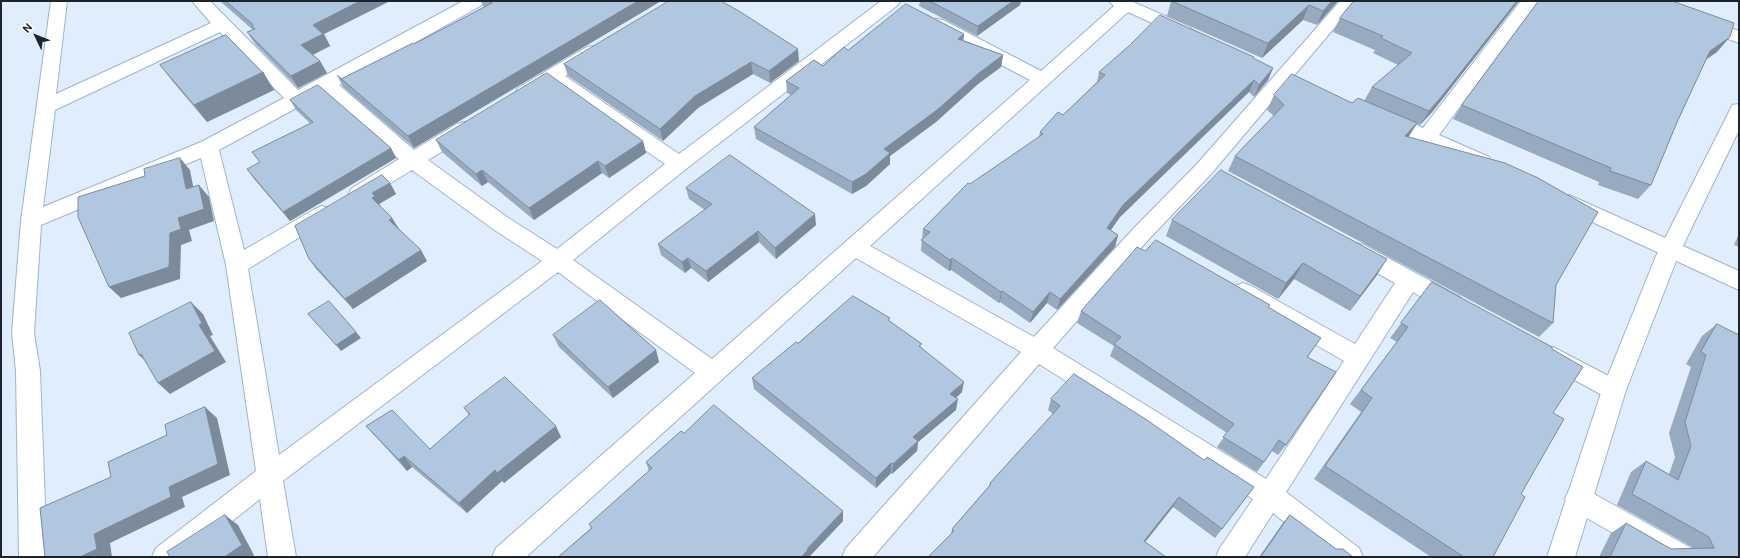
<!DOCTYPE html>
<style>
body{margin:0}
#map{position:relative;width:1740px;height:558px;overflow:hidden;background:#dfedfc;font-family:"DM Sans",sans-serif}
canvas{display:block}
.frame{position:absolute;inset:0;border:2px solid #1b232c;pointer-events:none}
.north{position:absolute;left:16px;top:16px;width:40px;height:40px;-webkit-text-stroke:3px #fff;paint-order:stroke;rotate:313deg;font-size:11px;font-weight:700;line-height:16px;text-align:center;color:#1b232c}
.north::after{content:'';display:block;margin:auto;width:14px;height:18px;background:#1b232c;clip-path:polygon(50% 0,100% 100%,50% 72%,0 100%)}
</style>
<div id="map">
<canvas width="1740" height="558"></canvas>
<div class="frame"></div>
<div class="north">N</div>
</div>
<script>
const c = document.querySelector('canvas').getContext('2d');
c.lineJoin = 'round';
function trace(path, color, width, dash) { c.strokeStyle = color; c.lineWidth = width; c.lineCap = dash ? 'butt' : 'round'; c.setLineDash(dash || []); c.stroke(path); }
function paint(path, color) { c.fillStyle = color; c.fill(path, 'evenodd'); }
const minor = new Path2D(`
 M51,1H67L56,94L211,23L192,1H210L298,90L463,1H484L482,5L339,85L414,150L457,124L464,122L471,124L474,129L471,134L428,160L507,217L557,249L665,164L551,84C541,91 531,100 518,96L516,92L518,88L585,48L591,46L597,48L600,52L597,56L565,76L679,154L881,1H900L898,5L686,169L573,260L712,359L1030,80L931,28L928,24L931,20L937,19L943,20L1041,71L1114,6L1109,1H1131L1190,27L1193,31L1190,35L1184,36L1178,35L1128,12L870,246L1034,337L1134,228L1197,164L1340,1H1357L1211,174L1148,240L1053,348L1266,479L1344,361L1235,298L1232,292L1235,286L1243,283L1251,286L1355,344L1395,283L1348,257L1345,251L1348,245L1356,243L1364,245L1460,297L1463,303L1460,309C1444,315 1427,300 1413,292L1286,492L1359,548L1363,557H1328L1273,513L1245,557H1216L1220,548L1253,499L1039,364L873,557H842L846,548L1021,352L856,258L526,557H492L496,548L695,373L558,272L283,481L296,557H268L260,499L187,557H152L156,548L256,471L226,265L201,158L41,225L34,333L40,371L47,557H19L16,371L12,333L21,221ZM220,32L284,98L201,142L43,207L55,110ZM324,93L399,159L352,188L349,193L352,198L359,200L366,198L412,170L493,229L542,261L279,455L248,269L329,219L332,214L329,209L322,206L315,209L244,250L219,150Z
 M1521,1H1538L1439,135L1489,157L1492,162L1489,167L1482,169L1475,167L1378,124L1375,119L1378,114L1385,112L1392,114L1423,128Z
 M1703,18L1739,31V43L1697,27L1694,23L1697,19Z
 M1569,195L1739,271V290L1562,208L1559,203L1562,198Z
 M1553,347L1622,383L1626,390L1622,397L1614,400L1606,397L1545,364L1541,357L1545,350Z
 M1578,487L1587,490L1691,548L1695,557H1655L1569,508L1565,499L1569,490Z`);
const tertiary = new Path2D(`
 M1739,104V130L1678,256L1626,390L1575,557H1547L1602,390L1656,256L1730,110L1732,105Z`);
trace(minor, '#9fb4cc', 2);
trace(tertiary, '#9fb4cc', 2);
paint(minor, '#fff');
paint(tertiary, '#fff');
paint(new Path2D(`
 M220,1H390L324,34L330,46L313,55L320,61L327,73L298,88L255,44L247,32L253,30Z
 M481,1H661L414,148L343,87L337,75L341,79L414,44L485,7L483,6Z
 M920,1H1021L1020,5L977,36L919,6Z
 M1171,1H1338L1317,25L1303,20L1262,58L1167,16Z
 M1354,1H1519L1433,111L1420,125L1417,124L1408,137L1556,285L1553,323L1539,337L1228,171L1235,156L1274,116L1267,110L1274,95L1352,103L1364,101L1372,87L1398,65L1373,53L1375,50L1333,32L1340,18Z
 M964,34L963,40L1003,55L1001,67L978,84L936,122L890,156V164L866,186L852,194L756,139L754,127L791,95L787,93L786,81L823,66L848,50Z
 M226,35L264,74L275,91L274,90L207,122L173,82L160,65Z
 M1717,52L1706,60L1678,120L1651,185L1638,199L1598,185L1599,182L1453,119L1462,105Z
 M1253,59L1273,68L1268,80L1254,97L1249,92L1120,217L1110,230L1118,235L1115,247L1057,310L1047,303L1030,323L1000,302L999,303L951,270L949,271L921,251L923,229L1039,137L1040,132L1063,115L1097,82L1099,72Z
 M799,61L770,83L753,74L698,108L663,141L568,76L564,64Z
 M290,100L391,148L396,158L290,221L254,179L247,169L260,163L310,123L296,110Z
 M436,140L643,141L646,153L609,178L602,173L534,220L488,182L482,186L442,152Z
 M390,183L396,194L379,204L381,207L392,218L399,229L427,261L353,309L316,269L309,259Z
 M686,188L816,225L776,259L759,242L708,282L691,268L685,273L661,255L658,244L705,210L689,199Z
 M1172,220L1377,275L1350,311L1294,279L1278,299L1166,236Z
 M1739,233V247L1734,245Z
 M1145,251L1268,307L1313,349L1308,357L1286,445L1278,455L1272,451L1257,472L1217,447L1227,433L1110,356L1114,346L1077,323L1081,311Z
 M1432,282L1553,413L1521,494L1493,557H1431L1314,479L1361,412L1350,404L1397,342L1390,338Z
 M890,321L921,347L962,392L956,398V410L918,442L917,451L892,474L891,473L876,488L754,389L752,378L798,343Z
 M1717,324L1739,557H1599L1611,533L1626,523L1671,549L1692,548V547L1617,505L1631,472L1646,461L1669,474L1675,457L1669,433L1691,367L1686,364L1702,336Z
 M553,335L656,350L659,362L613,398L559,347Z
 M1051,399L1204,460L1254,487L1215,538L1173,507L951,534L952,529L989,486L990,483L1053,414L1048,410Z
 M464,408L561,437L504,483L502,481L467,513L412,467L407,471L376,437L366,426L430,449L469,415Z
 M684,433L843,521L809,557H558L591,528L589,524L649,471L646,462Z
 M1290,515L1336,549L1353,557H1259L1282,524Z`), '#98aac0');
paint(new Path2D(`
 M360,1H390L324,34L330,46L308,57L301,45L313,25Z
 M638,1H661L414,148L408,136Z
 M1013,1H1021L1020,5L977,36L978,26Z
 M1332,1H1338L1317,25L1323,11Z
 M1517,1H1519L1433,111L1420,125L1429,111Z
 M1309,5L1303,20L1262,58L1268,43Z
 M964,34L963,46L958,39Z
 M1730,37L1717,52L1697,65L1710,51Z
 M798,49L799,61L770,83L769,71Z
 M1003,55L1001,67L978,84L936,122L890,156V164L866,186L852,194V182L884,149L979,73Z
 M320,61L327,73L298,88L291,76Z
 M751,62L753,74L698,108L663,141L660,129L695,96Z
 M1273,68L1268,80L1254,97L1259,85Z
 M263,72L274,90L207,122L194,105Z
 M1254,80L1249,92L1120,217L1104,240L1107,228L1123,205Z
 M1417,123L1408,138L1405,136Z
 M643,141L646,153L609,178L605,166Z
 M391,148L396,158L290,221L283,212Z
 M180,158L190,170L196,201L186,189Z
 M598,161L602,173L534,220L529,208Z
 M482,170L488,182L482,186L476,174Z
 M390,183L396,194L379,204L381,207L372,198V193Z
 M199,185L209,197L214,221L189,230L192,241L181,245L180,279L121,298L109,287L170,233L178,218Z
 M815,214L816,225L776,259L775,248Z
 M392,218L399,229L389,220Z
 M758,231L759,242L708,282L706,271Z
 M1118,235L1115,247L1057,310L1060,299Z
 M421,250L427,261L353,309L345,299Z
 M688,258L691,268L685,273L682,262Z
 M952,258L951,270L949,271L950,260Z
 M1387,259L1377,275L1350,311L1360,296Z
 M1303,263L1294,279L1278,299L1286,283Z
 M1002,291L1000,302L999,303L1001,292Z
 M1050,292L1047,303L1030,323L1033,312Z
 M191,302L203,314L213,335L210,336L226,362L170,394L158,383L199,325Z
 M356,332L361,338L341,351L336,345Z
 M656,350L659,362L613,398L608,387Z
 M141,354L152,367L139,355Z
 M964,382L962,392L949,404L950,394Z
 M958,399L956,410L918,442L917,451L892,474L893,464L913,437Z
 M205,407L217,418L230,475L182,497L185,507L110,543L112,557H80L94,534L169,487Z
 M556,426L561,437L504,483L497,473Z
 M404,456L412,467L407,471L399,460Z
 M891,463V473L876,488V478Z
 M495,470L502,481L467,513L459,503Z
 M1254,487L1246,497L1215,538L1222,529Z
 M1179,497L1173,507L1139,550L1144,541Z
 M843,511V521L809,557H801L807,549Z
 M225,515L238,525L254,555L251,557H227L226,556Z`), '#7c8b9c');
const building = new Path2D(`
 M226,1H360L313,25L323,34L301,45L320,61L291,76L247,32L255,29L252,26L253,25Z
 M489,1H638L408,136L337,75L341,79L413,43L414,44L492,3Z
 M669,1H721L739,11L798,49L769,71L751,62L695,96L660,129L564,64Z
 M930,1H1013L978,26Z
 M1172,1H1332L1323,11L1309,5L1268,43Z
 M1354,1H1517L1442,96L1429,111L1372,87L1412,53L1381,38L1383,36L1340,18Z
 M1539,1H1672L1734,23L1730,37L1710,51L1678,120L1651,185L1610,171L1611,168L1462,105Z
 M906,4L964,34L958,39L1003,55L979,73L937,110L884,149L890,153L866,174L852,182L754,127L799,88L786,81L814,60L823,66L844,47L848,50Z
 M1160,15L1254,57L1253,58L1273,68L1259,85L1254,80L1123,205L1107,228L1118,235L1060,299L1050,292L1033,312L1002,291L1001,292L952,258L950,260L921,240L930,232L923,229L968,183L970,184L1043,134L1040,132L1058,112L1063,115L1105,75L1099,72L1130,45Z
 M226,35L264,74L263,72L194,105L160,65Z
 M547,73L643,141L605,166L598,161L529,208L482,170L476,174L436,140Z
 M1292,74L1352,103L1358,98L1417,123L1405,136L1505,163L1538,178L1598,212L1556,285L1553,323L1235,156L1284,105L1274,95Z
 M318,85L391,148L283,212L247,169L260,162L252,152L313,122L290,100Z
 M730,155L815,214L775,248L758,231L706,271L688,258L682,262L658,244L712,204L686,188Z
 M180,158L186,189L199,185L204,209L178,218L181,229L170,233L169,267L109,287L78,217V197L145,176L144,169Z
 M1221,170L1387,259L1360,296L1303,263L1286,283L1172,220Z
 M382,175L390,183L372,193L375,196L372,198L392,218L389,220L421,250L345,299L309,259L295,226Z
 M1156,240L1270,305L1268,307L1321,338L1307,357L1336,372L1286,445L1279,440L1264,462L1223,437L1234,424L1114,344L1121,337L1081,311L1137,247L1145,251Z
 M1432,282L1552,347V349L1583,367L1553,413L1564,419L1521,494L1525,497L1493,557H1464L1325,466L1372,398L1361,390L1408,327L1401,323Z
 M853,296L890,318L888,320L922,344L919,346L964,382L950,394L958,399L913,437L918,441L893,464L891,463L876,478L752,378L796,342L798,343Z
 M600,300L656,350L608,387L553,335Z
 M329,301L356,332L336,345L308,314Z
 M191,302L202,323L199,325L215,351L158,383L141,354L139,355L129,333Z
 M1717,324L1739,335V557H1610L1626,523L1671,549L1714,548L1709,537L1632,494L1646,461L1678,480L1691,446L1685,422L1706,355L1701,352Z
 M1074,374L1147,420L1204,460L1207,457L1254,487L1222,529L1179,497L1144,541L1166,557H928L954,531L952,529L991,484L990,483L1060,406L1051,399Z
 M505,377L556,426L497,473L495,470L459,503L404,456L399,460L366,426L392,410L430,449L470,414L464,408Z
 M714,405L843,511L807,549L808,550L801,557H558L592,528L589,524L652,468L646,462L681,431L684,433Z
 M205,407L218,464L169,487L171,497L94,534L97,549L80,557H45L40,508L111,477L108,462L167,435L165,425Z
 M225,515L242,545L226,556L227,557H170L167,552Z
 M1290,515L1336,549H1343L1353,557H1261Z`);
paint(building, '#b1c6df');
trace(building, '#7c8b9c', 1);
</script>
